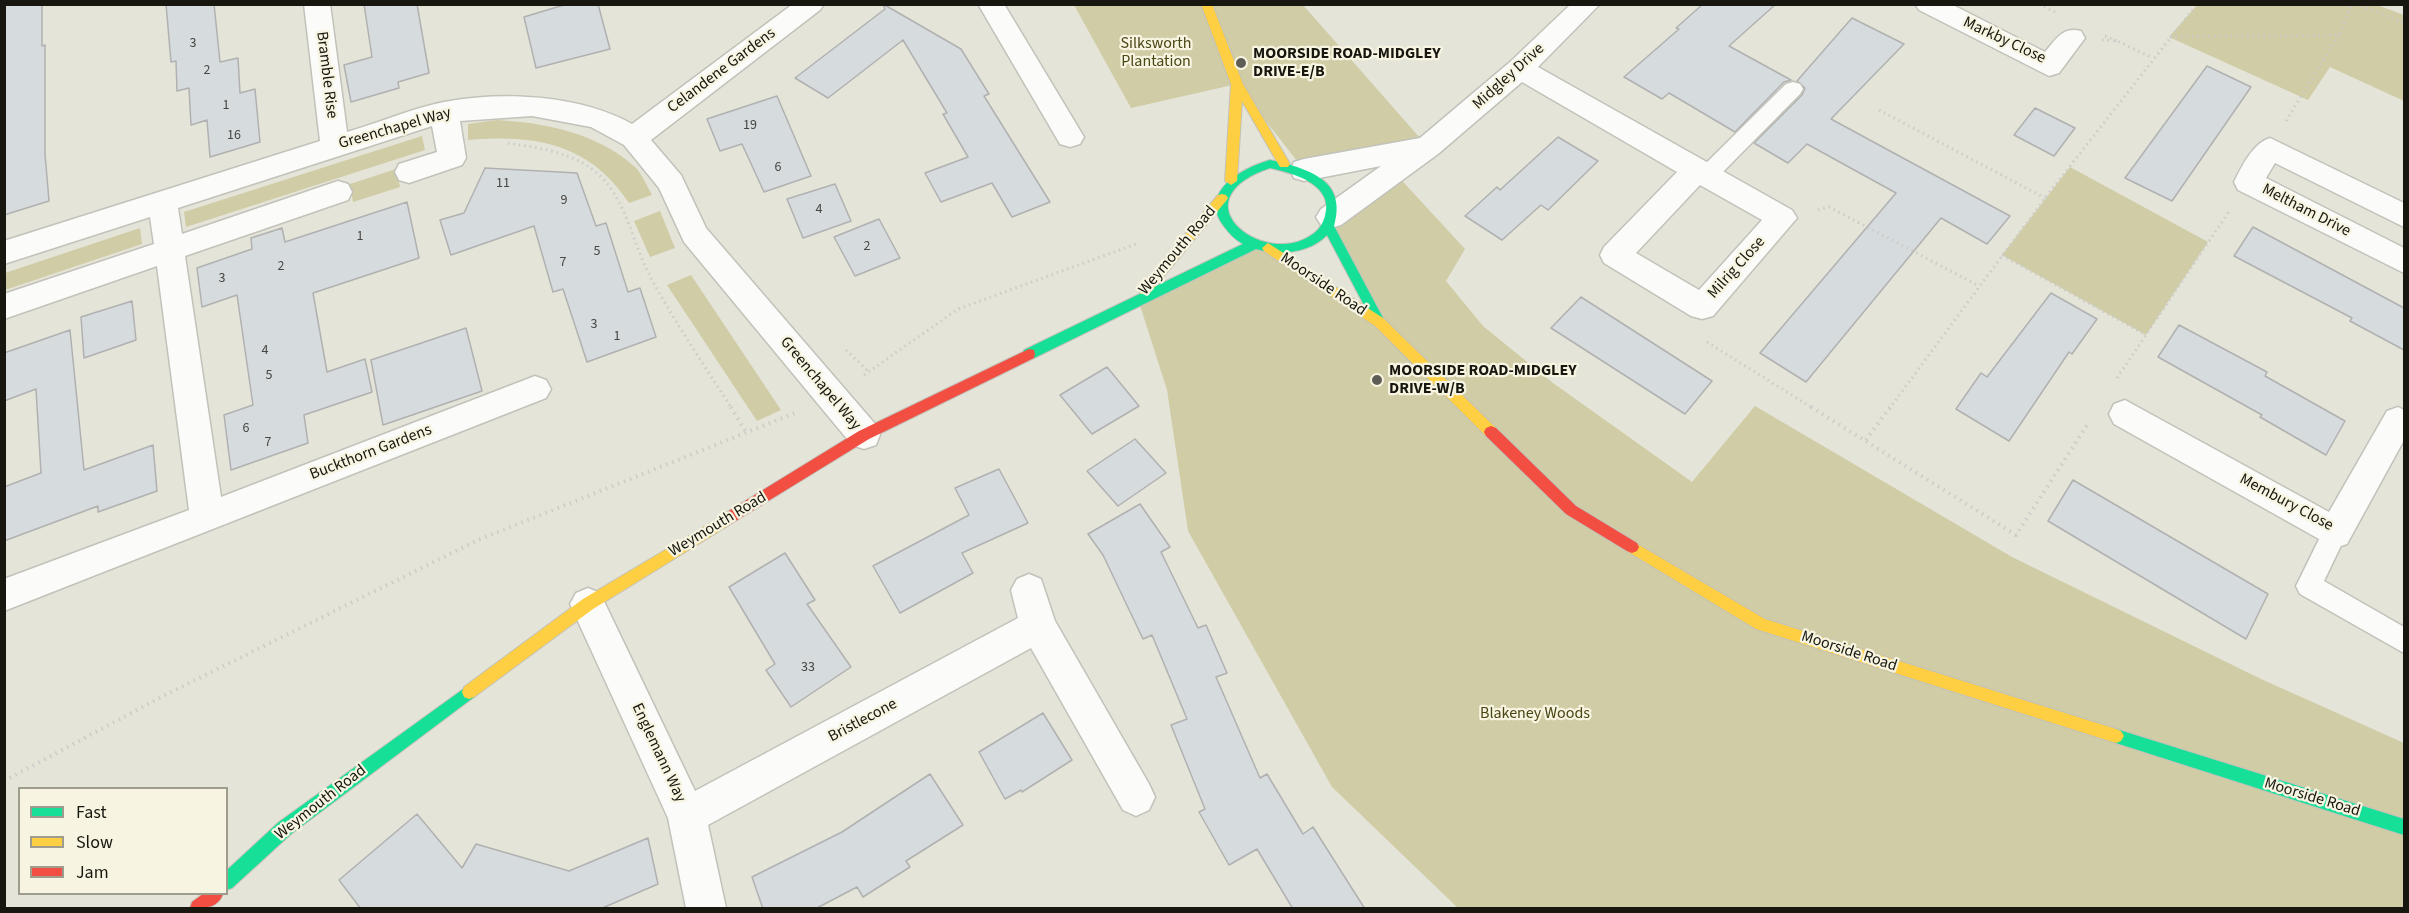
<!DOCTYPE html>
<style>
body{margin:0}
#map{position:relative;width:2409px;height:913px;overflow:hidden;background:#e4e4d9;font-family:"Source Sans 3",sans-serif}
canvas{display:block}
.frame{position:absolute;inset:0;border:6px solid #17160f;pointer-events:none}
.legend{position:absolute;left:18px;top:787px;width:210px;height:108px;box-sizing:border-box;background:#f7f5e1;border:2px solid #9d9c8d;margin:0;padding:8px 10px;list-style:none;font-size:18px;color:#17160f}
.legend li{display:flex;align-items:center;gap:12px;height:30px}
.legend b{width:30px;border:2px solid #9d9c8d}
</style>
<div id="map">
<canvas width="2409" height="913"></canvas>
<div class="frame"></div>
<ul class="legend">
<li><b style="height:8px;background:#16e098"></b>Fast</li>
<li><b style="height:8px;background:#ffcf43"></b>Slow</li>
<li><b style="height:8px;background:#f24e42"></b>Jam</li>
</ul>
</div>
<script>
const c = document.querySelector('canvas').getContext('2d');
c.lineJoin = 'round';
function paint(path, color) { c.fillStyle = color; c.fill(path, 'evenodd'); }
function trace(path, color, width, dash) { c.strokeStyle = color; c.lineWidth = width; c.lineCap = dash ? 'butt' : 'round'; c.setLineDash(dash || []); c.stroke(path); }
function label(font, color, halo, rows, align = 'center') {
  c.font = font + ' "Source Sans 3",sans-serif'; c.lineWidth = 4.5; c.setLineDash([]); c.textBaseline = 'middle'; c.strokeStyle = halo; c.fillStyle = color; for (const [text, x, y, turn = 0] of rows) {
    c.save(); c.translate(x, y); c.rotate((+turn || 0) * Math.PI / 180); c.textAlign = isNaN(turn) ? turn : align; if (halo) c.strokeText(text, 0, 0); c.fillText(text, 0, 0); c.restore();
  }
}
paint(new Path2D(`
 M1074,5H1303L1428,147L1304,170L1237,84L1131,108Z
 M2197,5H2377L2404,15V101L2330,67L2308,100L2169,37Z
 M497,120C547,123 597,133 635,167C642,174 647,186 652,195L629,203C590,144 536,134 468,140V124Z
 M422,136L425,150L186,227L184,212Z
 M2070,167L2208,242L2146,335L2002,255Z
 M396,169L400,187L353,202L350,184Z
 M1394,172L1465,249L1446,281L1483,326L1553,383L1692,482L1755,406L2012,557L2261,679L2404,743V908H1458L1332,787L1188,531L1167,390L1138,299L1255,244L1378,321L1328,225Z
 M660,211L675,248L650,257L634,221Z
 M140,228L142,244L5,290V273Z
 M691,275L781,410L757,421L667,285Z`), '#d0cca5');
const building = new Path2D(`
 M4,4H42V46L45,45V154L49,201L4,215Z
 M166,4H214L220,62L238,58L240,93L255,89L260,142L210,157L207,120L191,125L189,88L177,91L176,61L171,62Z
 M364,4H417L429,73L398,82L399,88L351,102L344,65L372,57Z
 M567,4H598L610,49L536,68L524,17Z
 M883,4L961,49L989,94L984,96L1050,202L1012,217L992,183L941,202L925,173L968,157L943,114L947,113L903,40L828,98L795,78L885,9Z
 M1703,4H1776L1729,46L1791,80L1784,82L1735,132L1669,93L1662,99L1624,77L1679,29L1676,28Z
 M1852,18L1904,44L1831,119L2010,216L1987,244L1941,218L1806,382L1760,353L1896,193L1807,144L1788,163L1754,143L1802,95L1805,88L1797,81Z
 M2207,66L2251,87L2172,201L2125,178Z
 M777,96L811,176L764,192L742,144L720,151L707,119Z
 M2035,108L2075,128L2054,156L2014,135Z
 M1558,137L1598,161L1548,210L1541,205L1502,240L1465,216L1497,187L1500,190Z
 M485,168L577,173L596,226L606,223L628,292L640,288L656,337L587,362L563,289L553,292L534,226L451,255L440,220L464,213Z
 M835,184L851,221L803,238L787,199Z
 M407,202L419,258L313,293L327,372L365,359L372,392L304,415L308,443L231,470L224,415L253,405L237,295L202,307L197,268L252,249L251,238L282,228L285,242Z
 M879,219L900,258L855,276L834,237Z
 M2253,227L2404,308V350L2350,321L2352,318L2234,256Z
 M2051,293L2097,319L2072,354L2069,352L2009,441L1956,409L1981,373L1987,377Z
 M1581,297L1712,381L1685,414L1551,328Z
 M132,301L136,340L84,358L81,317Z
 M2179,325L2267,372L2265,376L2345,421L2326,455L2260,417L2262,415L2158,357Z
 M466,328L482,391L383,425L371,360Z
 M70,330L84,470L153,445L157,491L98,512V506L4,541V487L41,473L36,389L4,401V353Z
 M1107,367L1139,406L1092,434L1060,395Z
 M1135,439L1166,473L1118,506L1087,471Z
 M999,469L1028,523L962,553L973,573L900,613L873,566L969,515L955,488Z
 M2073,480L2268,594L2246,639L2048,521Z
 M1140,504L1170,547L1161,552L1198,628L1206,625L1227,673L1216,677L1260,778L1267,774L1303,834L1313,827L1365,909H1293L1257,849L1229,865L1199,812L1205,809L1171,725L1187,719L1152,635L1143,639L1103,555L1088,534Z
 M785,553L815,600L807,604L851,667L791,707L766,670L775,664L729,587Z
 M1043,713L1072,760L1022,792L1021,790L1005,799L979,752Z
 M930,774L963,825L906,861L910,867L863,897L857,887L815,909H763L752,877L842,832Z
 M417,814L462,868L476,844L569,871L648,838L658,884L600,909H361L339,880Z`);
paint(building, '#d6dbde');
trace(building, '#b0b1b0', 1.5);
const lane = new Path2D(`
 M1793,82L1800,84L1803,89L1800,94L1714,181L1707,183L1700,181L1697,175L1700,169L1786,84Z
 M2335,522L2344,525L2347,533L2324,581L2404,627V653L2300,594L2296,586L2300,578L2326,525Z`);
const street = new Path2D(`
 M304,4H330L347,132C379,123 412,108 444,102C504,91 579,95 632,124L793,4H824L820,10L651,140L681,175L706,228L876,425L880,435L876,445L864,449L852,445L684,242L659,188L624,145L591,127L532,116L460,121L466,158L462,165L409,183L399,180L395,172L399,164L437,152L432,126L178,208L182,234L338,181L348,184L352,192L348,200L185,256L221,497L535,376L546,380L551,389L546,398L4,611V579L189,510L157,266L4,319V294L154,244L150,217L4,264V241L320,141Z
 M978,4H1004L1084,137L1080,144L1070,147L1060,144Z
 M1571,4H1600L1538,67L1792,210L1797,218L1713,316L1702,319L1691,316L1604,263L1600,255L1604,247L1677,172L1522,82L1438,154L1341,225L1331,228L1321,225L1316,217L1321,209L1381,166L1304,181L1294,178L1290,170L1294,162L1304,159L1420,138L1510,62ZM1700,185L1762,220L1699,290L1636,253Z
 M1915,4H1951L2045,52C2056,39 2063,26 2081,31L2085,38L2059,73L2049,76L1919,10Z
 M2270,138L2404,203V227L2275,163L2266,178L2404,248V273L2238,190L2234,182C2242,166 2253,143 2270,138Z
 M2125,400L2329,512L2387,411L2398,407L2404,410V440L2347,544L2335,548L2114,424L2109,414L2114,404Z
 M1029,574L1041,579L1055,621L1149,784L1155,797L1149,810L1136,816L1123,810L1031,648L708,825L726,908H686L668,818L570,604L576,593L588,588L600,593L695,791L1018,618L1011,590L1017,579Z`);
const fast = new Path2D(`
 M1270,160C1306,168 1348,179 1334,226L1383,318L1381,322H1373L1327,235C1310,253 1279,256 1256,249L1034,358H1024L1023,354L1024,350L1243,244C1234,239 1229,233 1223,225C1199,191 1243,168 1270,160ZM1270,168C1292,173 1335,184 1325,216C1323,223 1319,230 1313,234C1264,270 1175,200 1270,168Z
 M469,685L474,687L476,692L474,697L291,834L232,888L226,890V871L279,822Z
 M2116,729L2404,819V835L2116,743L2111,741L2108,736L2111,731Z`);
const slow = new Path2D(`
 M1201,4H1212L1243,84L1290,164L1288,167H1280L1242,101L1237,181L1231,185L1225,181L1231,84Z
 M1222,194L1226,195L1228,198L1226,201L1149,294H1141L1139,291L1141,288L1218,195Z
 M1268,243L1383,318L1496,428L1498,432L1496,436H1486L1375,326L1264,251L1262,248Z
 M724,515L729,517L731,521L729,525L593,609L474,697L469,699L464,697L462,692L464,687L583,599Z
 M1632,541L1765,619L2116,729L2121,731L2124,736L2121,741L2116,743L1756,629L1627,551L1625,547L1627,543Z`);
const jam = new Path2D(`
 M1029,349L1034,350L1035,354L1034,358L869,439L729,525L724,527L719,525L717,521L719,517L859,431Z
 M1491,426L1496,428L1576,506L1637,543L1639,547L1637,551L1632,553L1627,551L1566,514L1486,436L1484,432L1486,428Z
 M203,894H223C217,909 205,908 190,908L192,902Z`);
trace(lane, '#c2c2ba', 3);
trace(street, '#c2c2ba', 3);
trace(fast, '#c2c2ba', 2);
trace(slow, '#c2c2ba', 2);
trace(jam, '#c2c2ba', 2);
trace(new Path2D(`
 M2039,4L2055,12
 M2356,4L2404,23
 M2105,36L2117,41
 M2170,37L2339,35L2352,4
 M2102,40L2117,41L2153,58
 M1879,110L2045,198
 M2286,121L2339,35
 M508,143C538,148 574,152 598,174C627,200 632,243 650,276C674,321 704,365 732,409
 M1818,210L1829,207L1979,286
 M2002,255L2146,335
 M1707,342L1814,409
 M846,350L869,372
 M864,375L958,309L1136,244
 M2117,378L2230,210
 M1889,409L2045,198L2197,4`), '#ccccc9', 3, [1.5, 4]);
trace(new Path2D(`
 M731,407L746,432
 M1811,407L2016,535L2089,422
 M1866,440L1890,407
 M4,781L167,694L478,540L795,413`), '#ccccc9', 4, [1.5, 5]);
paint(lane, '#fbfbf9');
paint(street, '#fbfbf9');
paint(fast, '#16e098');
paint(slow, '#ffcf43');
paint(jam, '#f24e42');
for (const [x, y, r, color] of [
 [1241,63,6,"#5f5e56"],
 [1377,380,6,"#5f5e56"]
]) { const dot = new Path2D(); dot.arc(x, y, r, 0, 2 * Math.PI); c.fillStyle = color; c.fill(dot); trace(dot, '#f7f5e1', 2); }
label('14px', '#474743', null, [
 ["3",193,44],
 ["2",207,71],
 ["1",226,106],
 ["19",750,126],
 ["16",234,136],
 ["6",778,168],
 ["11",503,184],
 ["9",564,201],
 ["4",819,210],
 ["1",360,237],
 ["2",867,247],
 ["5",597,252],
 ["7",563,263],
 ["2",281,267],
 ["3",222,279],
 ["3",594,325],
 ["1",617,337],
 ["4",265,351],
 ["5",269,376],
 ["6",246,429],
 ["7",268,443],
 ["33",808,668]
]);
label('16px', '#17160f', '#f7f5e1', [
 ["Markby Close",2004,41,25],
 ["Celandene Gardens",722,71,-37],
 ["Bramble Rise",326,75,83],
 ["Midgley Drive",1509,77,-42],
 ["Greenchapel Way",395,129,-16],
 ["Meltham Drive",2306,211,27],
 ["Weymouth Road",1178,251,-50],
 ["Milrig Close",1737,268,-48],
 ["Moorside Road",1323,285,34],
 ["Greenchapel Way",820,384,50],
 ["Buckthorn Gardens",371,453,-21],
 ["Membury Close",2286,503,28],
 ["Weymouth Road",718,525,-31],
 ["Moorside Road",1849,652,18],
 ["Bristlecone",863,721,-28],
 ["Englemann Way",658,753,65],
 ["Moorside Road",2312,798,17],
 ["Weymouth Road",321,803,-38]
]);
label('16px', '#4a4515', '#f7f5e1', [
 ["Silksworth",1156,44],
 ["Plantation",1156,62],
 ["Blakeney Woods",1535,714]
]);
label('bold 16px', '#17160f', '#f7f5e1', [
 ["MOORSIDE ROAD-MIDGLEY",1253,54],
 ["DRIVE-E/B",1253,72],
 ["MOORSIDE ROAD-MIDGLEY",1389,371],
 ["DRIVE-W/B",1389,389]
], 'left');
</script>
